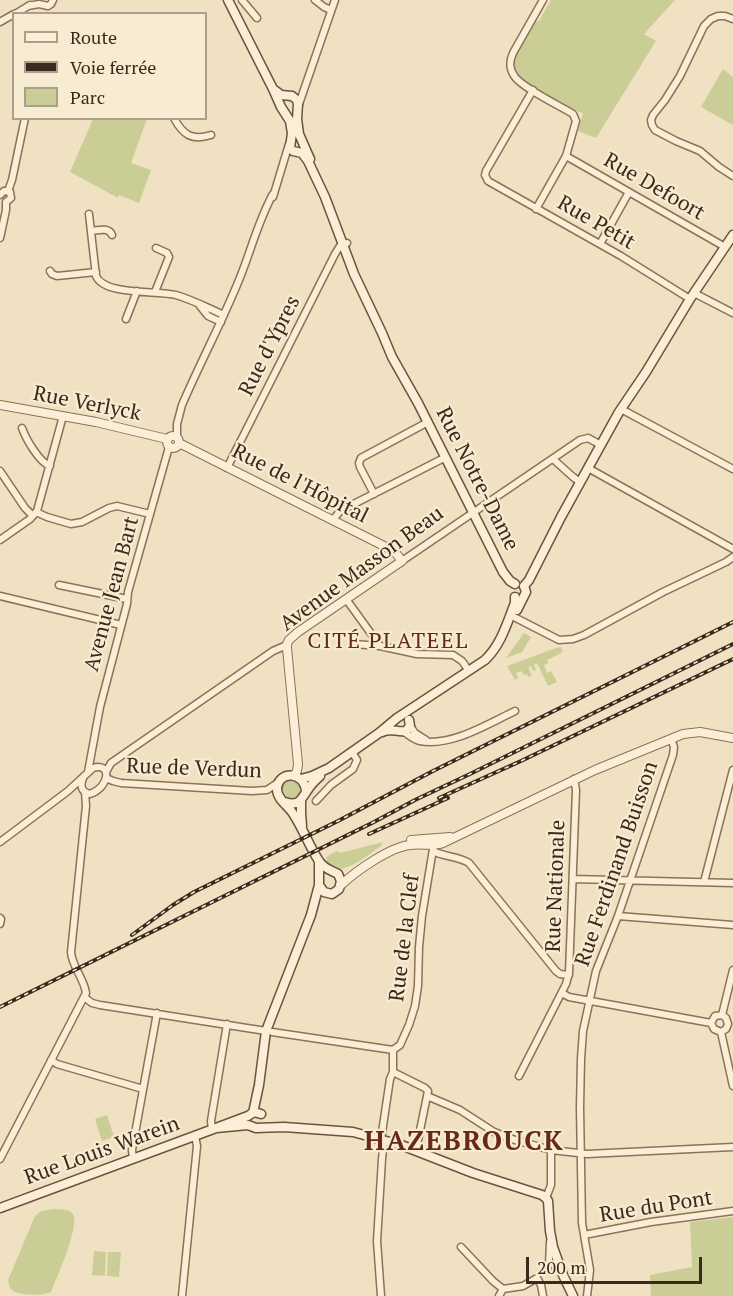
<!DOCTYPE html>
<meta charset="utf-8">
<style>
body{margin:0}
#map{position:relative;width:733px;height:1296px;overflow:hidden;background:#f0e1c2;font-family:"PT Serif",serif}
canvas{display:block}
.legend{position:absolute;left:12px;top:12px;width:195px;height:108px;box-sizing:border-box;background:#f7ebd2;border:2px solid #ab9e8a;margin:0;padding:8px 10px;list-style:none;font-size:18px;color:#3a2a1d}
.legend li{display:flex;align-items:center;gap:12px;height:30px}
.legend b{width:30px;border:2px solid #ab9e8a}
.scale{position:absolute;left:526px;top:1257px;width:176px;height:27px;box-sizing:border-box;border:3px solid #3a2a1d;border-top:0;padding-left:8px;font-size:18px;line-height:21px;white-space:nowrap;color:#3a2a1d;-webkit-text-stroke:4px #f7ebd2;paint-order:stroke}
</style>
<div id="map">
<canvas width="733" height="1296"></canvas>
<ul class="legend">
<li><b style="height:8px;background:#faeed6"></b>Route</li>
<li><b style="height:8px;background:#3a2a1d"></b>Voie ferrée</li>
<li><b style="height:16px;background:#cace96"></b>Parc</li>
</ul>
<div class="scale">200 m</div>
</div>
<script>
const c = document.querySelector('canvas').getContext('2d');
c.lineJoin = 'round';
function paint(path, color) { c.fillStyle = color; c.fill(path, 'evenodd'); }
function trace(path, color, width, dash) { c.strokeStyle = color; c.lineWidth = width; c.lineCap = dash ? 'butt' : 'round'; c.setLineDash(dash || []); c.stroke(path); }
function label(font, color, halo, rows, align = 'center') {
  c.font = font + ' "PT Serif",serif'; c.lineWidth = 4.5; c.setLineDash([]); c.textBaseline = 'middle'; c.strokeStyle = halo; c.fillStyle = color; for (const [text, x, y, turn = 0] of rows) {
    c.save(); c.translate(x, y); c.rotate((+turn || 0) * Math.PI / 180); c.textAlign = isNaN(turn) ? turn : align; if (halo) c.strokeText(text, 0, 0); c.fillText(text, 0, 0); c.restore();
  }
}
paint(new Path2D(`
 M551,0H675L644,34L656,41L596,138L578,131L583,113L571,109L519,77L514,66V59L535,22L539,21Z
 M723,69L733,77V125L701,107Z
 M93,119H147L131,163L151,170L139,203L119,195L118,198L70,172Z
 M524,633L531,637L522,652L506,658Z
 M561,647L563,652L547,660L548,663L544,665L547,673L551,671L557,682L548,686L537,663L534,665L536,670L533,671L531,666L528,667L532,676L528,677L527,674L524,675L521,671L516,673L518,678L515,680L507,666L556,648Z
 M282 790a9 9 0 1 1 18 0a9 9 0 1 1-18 0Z
 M383,842L381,846C369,854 332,886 326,857L337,851L340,853Z
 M107,1115L114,1137L102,1141L95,1119Z
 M54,1209C60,1210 68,1208 72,1213C82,1222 56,1280 51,1292C42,1296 20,1296 12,1290C9,1287 9,1284 8,1280L35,1216L41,1211Z
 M733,1217V1296H651L650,1275L692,1267L690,1222Z
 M94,1251L106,1252L105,1276L92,1275Z
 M108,1252H121L119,1277L107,1276Z`), '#cace96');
const minor = new Path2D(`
 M242,0L257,18
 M315,0L324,7L331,10
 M28,6L39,4L48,6L51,4L53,0
 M15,14L30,5
 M733,19L725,16H718L711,19L704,26L680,76L665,100L653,115L651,120L652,125L655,130L676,141L700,151L719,167L733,176
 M0,22L14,14
 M533,90L486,171L485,175L488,181L621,256L690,299
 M299,104L335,0
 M174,118C183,135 192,141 211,135
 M566,156L725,247
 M8,191L12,180L25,118
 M0,195L4,191L10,192L11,198L6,202
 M273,197L289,144
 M536,209L566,156L576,121L573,114C560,106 523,88 515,77C509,69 509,62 513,53L543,0
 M89,214L96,276C105,296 156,290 176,295C193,300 208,308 224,315
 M91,231C99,230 109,227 112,235
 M0,238L6,210V202
 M600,244L629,192
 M50,271L52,274L57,276L96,272
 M155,292L169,257L167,253L156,248
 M694,293L733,313
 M200,306L208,316L221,322
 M126,319L137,291
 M621,409L733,469
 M22,428C26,439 39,462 50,466
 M177,437V424L182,405C200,363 222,322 239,280C251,251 258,221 273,194
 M553,459L573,477L580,482
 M227,468L335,254L340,246L347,243
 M588,468L733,549
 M0,471L25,508L33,516
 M374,494L360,467L359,463L361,458L428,422
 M36,512L47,517L71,524L82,522L109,508L117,506L150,514
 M333,520L340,511L446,457
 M0,540L30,519L37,511L63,416
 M402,561L580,440L588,438L601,445
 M59,585L127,599
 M0,596L121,625
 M346,599L380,646L417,654L453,655L462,661L469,671
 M514,617L559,640L573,639L584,635L663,592L726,562L733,557
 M354,644L380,646
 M410,726L415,733L426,740
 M404,732C409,735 414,740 420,741C451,747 488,724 515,711
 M88,772L100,707L127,604L128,592L169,447
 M106,772L111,763L273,651L287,645
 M106,778L113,781L121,783L252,791L267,790L279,782
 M316,801L331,785L353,769L357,760L352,752
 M0,842L68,791L93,768C113,762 109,788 90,794C80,792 80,784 84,776
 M433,851C444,857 458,856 469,863L556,971L560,974L569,975
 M573,879L733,883
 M704,882L733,770
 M618,916L733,925
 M0,918L1,919L0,924
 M562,993L569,997L711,1023
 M84,997L92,1003L100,1005L266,1031
 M722,1015L733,970
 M272,1032L393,1050
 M721,1032L733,1086
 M721,1032L714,1029L711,1023L715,1016L722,1015
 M721,1032L726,1029L728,1024L726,1018L722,1015
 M51,1060L57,1064L143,1089
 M393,1072L425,1088L428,1091L427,1096
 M519,1076L566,984L569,973L576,790L574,779
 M427,1096L460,1110L494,1132L515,1140L551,1150L587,1154L733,1147
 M212,1130L211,1121L227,1024
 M381,1139L390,1079L393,1072V1050L400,1045L409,1025L415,1006L418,986L419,947L422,916L434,843
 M416,1150L427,1096
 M0,1159L86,993C84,978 72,967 71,952L86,806L85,792
 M133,1159L132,1150L157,1013
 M546,1198L551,1185V1150
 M584,1235L651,1222L733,1211
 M461,1247L493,1281L503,1289
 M546,1271L549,1265L550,1242
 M182,1296L197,1146L195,1136
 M381,1296L377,1241L382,1159L384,1140
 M499,1296L503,1289L523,1286L537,1278L541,1285L543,1296
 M587,1296L590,1270L582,1223L580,1108L581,1059L583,1031L596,971L618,916L673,755L674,747L671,739`);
const tertiary = new Path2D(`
 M0,405L96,422L167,439
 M167 442a6 6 0 1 1 12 0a6 6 0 1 1-12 0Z
 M179,443L388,548L395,552L402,561L298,632L289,640L287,644V648L298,764L297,771L294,776
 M411,840L450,837
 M341,885C356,871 390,847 410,845C422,843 432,847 443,843L595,770L683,734L700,732L733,738`);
const secondary = new Path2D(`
 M228,0L273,89L281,107L290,121L292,133L290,148L293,151L302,153L308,161L325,197L354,274L382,333L392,357L418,403L503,572L510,581L515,584
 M273,89L281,95L292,96L297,100L298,104L297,119L299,134L310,159
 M524,586L529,580L561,517L619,412L646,372L690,299L733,235
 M517,610L526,592L524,586
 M382,732C392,727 397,733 406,731L410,726L409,720
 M301,779L312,776L329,768L379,733L397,718L485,660C501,645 507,623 515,603V597
 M306,792C305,771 278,770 277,789C277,799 287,805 292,812C303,828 309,846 319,861C324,869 331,870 338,874L341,881L339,889L332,894L324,892L319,885
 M301,800V813L302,826
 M285,802C301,807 301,798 309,788C312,783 316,780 320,776
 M253,1113L259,1085L266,1031L311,915L319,885V861
 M216,1128L248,1125L256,1128L284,1127L353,1132L401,1145L473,1173L542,1195L546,1198L548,1201L550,1231L553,1247L563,1275L573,1296
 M0,1208L216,1128L248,1116L254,1112L261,1114`);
trace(minor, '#8b7258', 9);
trace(tertiary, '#8b7258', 10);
trace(secondary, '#6c533c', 11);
trace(minor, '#faeed6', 6);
trace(tertiary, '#faeed6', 8);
trace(secondary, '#faeed6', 8);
const rail = new Path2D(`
 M439,798L521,761L733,659
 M369,834L448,798
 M132,935L173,905L194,892L338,821L433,771L733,622
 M0,1007L374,822L415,800L470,774L733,644`);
trace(rail, '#3a2a1d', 4);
trace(rail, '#f7ebd2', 1.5, [4.5]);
label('21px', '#3a2a1d', '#f7ebd2', [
 ["Rue Defoort",654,187,30],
 ["Rue Petit",596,223,30],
 ["Rue d'Ypres",270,346,-63],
 ["Rue Verlyck",87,404,11],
 ["Rue Notre-Dame",477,479,63],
 ["Rue de l'Hôpital",300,484,27],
 ["Avenue Masson Beau",362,569,-36],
 ["Avenue Jean Bart",112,594,-75],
 ["Rue de Verdun",194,769,2],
 ["Rue Ferdinand Buisson",617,864,-71],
 ["Rue Nationale",556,886,-88],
 ["Rue de la Clef",405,938,-83],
 ["Rue Louis Warein",102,1151,-20],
 ["Rue du Pont",656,1207,-9]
]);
c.letterSpacing = '1.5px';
label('22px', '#68291b', '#f7ebd2', [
 ["CITÉ PLATEEL",388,642]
]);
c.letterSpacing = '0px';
c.letterSpacing = '1.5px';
label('bold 27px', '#68291b', '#f7ebd2', [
 ["HAZEBROUCK",464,1142]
]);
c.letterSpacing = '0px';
</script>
